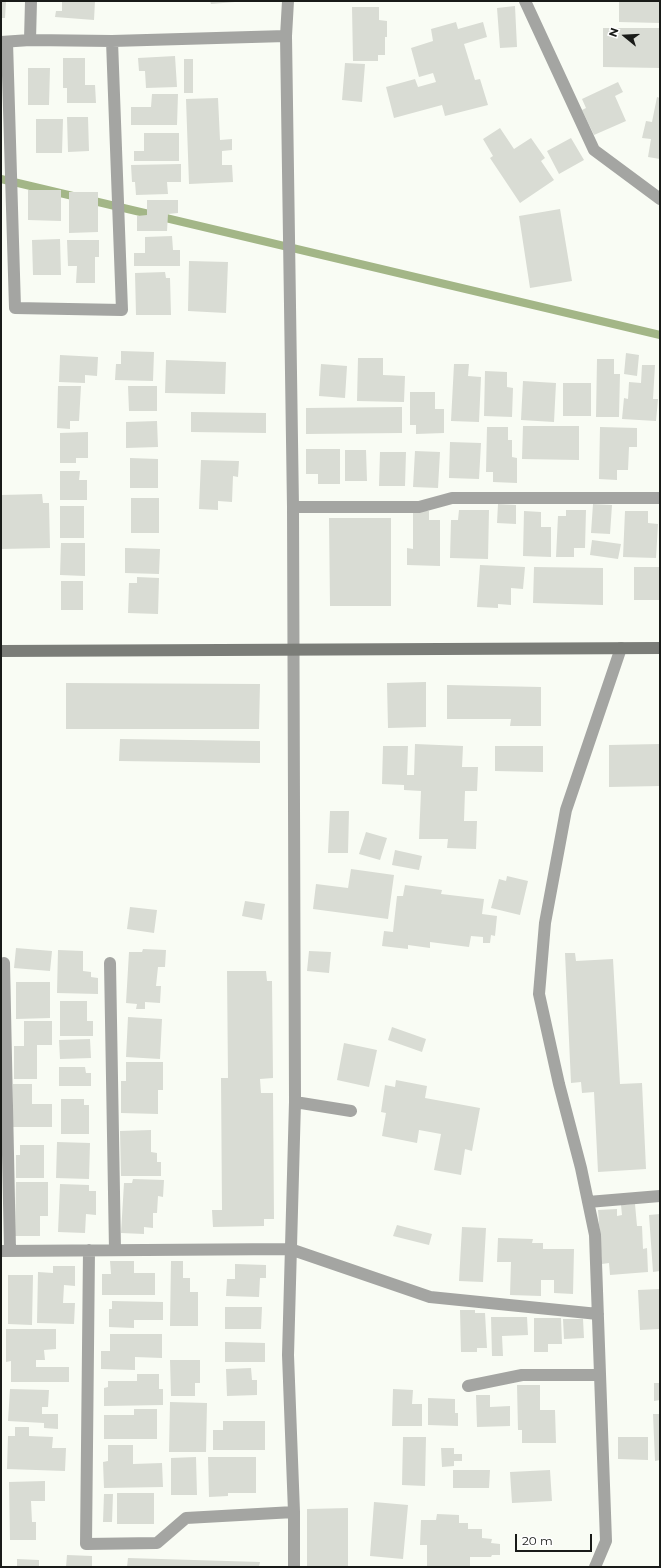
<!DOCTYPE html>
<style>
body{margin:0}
#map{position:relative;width:661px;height:1568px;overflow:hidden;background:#f9fcf4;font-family:Montserrat,sans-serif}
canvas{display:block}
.frame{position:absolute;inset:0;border:2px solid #191b18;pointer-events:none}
.north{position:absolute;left:605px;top:16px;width:40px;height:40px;-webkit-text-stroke:3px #fff;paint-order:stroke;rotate:288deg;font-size:11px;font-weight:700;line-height:16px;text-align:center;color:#191b18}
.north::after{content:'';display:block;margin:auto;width:14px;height:18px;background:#191b18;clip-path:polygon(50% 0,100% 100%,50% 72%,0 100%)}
.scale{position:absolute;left:515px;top:1534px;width:77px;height:18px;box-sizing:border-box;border:2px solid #191b18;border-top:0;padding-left:5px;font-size:12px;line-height:14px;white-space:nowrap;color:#191b18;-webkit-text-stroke:3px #fff;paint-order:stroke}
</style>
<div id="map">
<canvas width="661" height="1568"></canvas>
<div class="frame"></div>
<div class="north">N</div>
<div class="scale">20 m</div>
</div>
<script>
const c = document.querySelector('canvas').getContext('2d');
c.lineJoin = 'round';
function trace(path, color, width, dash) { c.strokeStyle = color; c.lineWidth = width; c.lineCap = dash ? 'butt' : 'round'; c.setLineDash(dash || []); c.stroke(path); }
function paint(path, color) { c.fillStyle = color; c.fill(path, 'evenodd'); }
trace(new Path2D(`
 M1,179L660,335`), '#a3b687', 8);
paint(new Path2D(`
 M1,1H6L5,18H1Z
 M62,1H95L94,20L55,17L56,11H62Z
 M210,1H235V2L211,4Z
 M619,1H660V23L619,22Z
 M515,6L517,47L500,48L497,8Z
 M352,7H379V20L387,21V37H385V55H378V61H353Z
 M456,22L458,29L483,22L487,37L464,44L475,80L480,79L488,105L445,116L442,105L394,118L386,87L415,79L418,87L436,82L433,73L419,77L411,48L433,41L431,29Z
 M603,28H660V68L603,67Z
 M175,56L177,87L146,88L145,71H139L138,58Z
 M63,58H85V85H95L96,103H67V88H63Z
 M184,59H193V93H184Z
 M345,63L365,64L362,102L342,100Z
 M28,68H50L49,105H28Z
 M618,82L623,92L615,96L626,121L594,135L582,110L586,108L582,99Z
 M152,94H178L177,125H131V107H151Z
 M657,97L660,98V159L648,157L651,139L642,138L646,121L652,122Z
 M218,98L220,140L232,139V150L222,151V165H232L233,182L189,184L186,99Z
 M67,117H88L89,151L68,152Z
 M36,119H63L62,153H36Z
 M500,128L514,149L531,138L545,158L541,161L554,180L520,203L490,158L493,156L483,139Z
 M144,133H179V161H134V151H144Z
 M571,138L584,160L559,174L547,151Z
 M181,164V182H167L168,194L136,195L135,182H132L131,165Z
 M28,190H61V221L28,220Z
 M69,192H98V232L69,233Z
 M147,200H178V213L168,214L167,231H137V216L147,215Z
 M560,209L572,281L530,288L519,216Z
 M172,236L173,250H180V266H134V253H145V237Z
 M60,239L61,275H33L32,240Z
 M67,240H99V257H95V283H76L77,266H68Z
 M189,261L228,262L226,313L188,311Z
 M165,272L166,278H170L171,315H136L135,273Z
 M121,351L154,352L153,381L115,380L116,364H121Z
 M626,353L639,355L637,376L624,374Z
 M60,355L98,357L97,376L85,375V383L59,382Z
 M358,358H383V375L405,376L404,402L357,401Z
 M597,359H614V374H620L619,417H596Z
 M166,360L226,362L225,394L165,393Z
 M321,364L347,366L345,398L319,396Z
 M454,364H469L468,376L481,377L479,422L451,421Z
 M642,365H655L653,399H658L656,421L622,419L624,398L628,399L629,382L641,383Z
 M485,371L507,372V387L513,388L512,417L484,416Z
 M523,381L556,383L554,422L521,420Z
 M563,383H591V416H563Z
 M58,386H81L79,421H70V429L57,428Z
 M128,386H157V411H129Z
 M410,392H435V409H444V433L416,434V425H410Z
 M402,407V433L306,434V408Z
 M191,412L266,413V433L191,432Z
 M157,421L158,447L126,448V422Z
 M523,426H579V460L522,459Z
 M487,427H508V440H512V457L517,458V483L493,482V472H486Z
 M600,427L637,428V447H629L628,470H617V480L599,479Z
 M88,432V458H76V463H60V433Z
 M450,442L481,443L479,479L449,478Z
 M306,449H340V484H318V474H306Z
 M345,450H366L367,481H345Z
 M415,451L440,452L438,488L413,487Z
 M380,452H406L405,486H379Z
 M130,458L158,459V488H130Z
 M201,460L239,461L238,477L233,476L232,502L218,501V510L199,509Z
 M60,471H80L79,480H87V500H60Z
 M42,494L43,503H49L50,548L1,549V495Z
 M131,498H159V533H131Z
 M498,504L516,505V524L497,523Z
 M593,504L612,505L610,534L591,533Z
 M60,506H84V538H60Z
 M459,510H489L488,559L450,558L451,520H458Z
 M566,510H586L585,548H574V557H556L558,516H566Z
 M413,511H429V520H440V566L407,565V548L413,549Z
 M524,511L541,512V527H551V557L523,556Z
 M625,511H648V523L658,524L656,558L623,557Z
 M329,518H391V606H330Z
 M592,540L621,544L618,559L590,555Z
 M61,543H85V576L60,575Z
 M125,548L160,549L159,574L125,573Z
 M480,565L525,567L523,589L511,588V605L498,604V608L477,607Z
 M534,567L603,568V605L533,603Z
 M634,567H660V600H634Z
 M137,577L159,578L158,614L128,613L129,583H137Z
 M61,581H83V610H61Z
 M426,682V727L388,728L387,683Z
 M66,683L260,684L259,729H66Z
 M447,685L541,687V726H510L511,719H447Z
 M120,739L260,741V763L119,761Z
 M415,744L463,746L462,767H478L477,791H465L464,821H477L476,849L447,848L448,839H419L421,791L404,790V785L382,784L383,746H408L407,775H414Z
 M660,744V786L609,787V745Z
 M495,746H543V772L495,771Z
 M330,811H349L348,853H328Z
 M366,832L387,838L380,860L359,854Z
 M395,850L422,856L419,870L392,865Z
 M351,869L394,875L388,919L313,909L316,884L348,888Z
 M507,876L528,881L520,915L491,908L499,879L506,881Z
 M405,885L442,890L441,894L484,899L482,914L497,916L495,936L491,935L490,943H483V937L471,936L469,947L430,942V948L408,945V949L382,946L384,931L393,932L397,896H403Z
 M245,901L265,904L262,920L242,916Z
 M130,907L157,910L154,933L127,929Z
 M16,948L52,951L50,971L14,968Z
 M143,949L166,950L165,967H158L156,986H161L160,1003L145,1002V1009H136L137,1004L126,1003L129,952H142Z
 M58,950L83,951V971L91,972V977L98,978V994L57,993Z
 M309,951L331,952L329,973L307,971Z
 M565,953H575L576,961L613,959L620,1084L642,1083L646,1169L598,1172L594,1092L582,1093L581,1082L571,1083Z
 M227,971H266L267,981H272L273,1078L260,1079L261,1093H273L274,1219H264V1226L213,1227L212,1210H222L221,1078H228Z
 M16,982H50V1018L16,1019Z
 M60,1001H87V1021H93V1036H60Z
 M128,1017L162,1019L160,1059L126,1057Z
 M24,1021H52V1045H37V1079H14V1046H24Z
 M392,1027L426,1039L422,1052L388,1040Z
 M90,1039L91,1058L60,1059L59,1040Z
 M344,1043L377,1050L369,1087L337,1080Z
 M126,1062H163V1090H158V1114L121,1113V1081H126Z
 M59,1067H85L86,1073H91V1086H59Z
 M396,1080L427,1086L425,1098L480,1108L472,1151L465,1149L461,1175L434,1170L441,1134L419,1130L417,1143L382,1136L386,1113L381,1112L385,1085L395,1087Z
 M13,1084H32V1104H52V1127H13Z
 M61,1099H84V1105H89V1134H61Z
 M151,1130V1152L157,1153V1162H161V1176H121L120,1131Z
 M57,1142L90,1143L89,1179L56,1178Z
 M20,1145H44V1178H16V1155H20Z
 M133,1179L164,1180L163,1197L158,1196L157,1213H153V1228L144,1227V1234L121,1233L124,1183H132Z
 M16,1182H48V1216H40V1236H15Z
 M60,1184L89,1185V1191H96V1215L86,1214L85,1233L58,1232Z
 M635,1204L637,1226H642L643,1249L647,1248L648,1272L610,1275L609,1263L602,1264L598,1210L617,1209V1216L622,1215L621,1205Z
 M660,1214V1271L653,1272L649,1215Z
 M397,1225L432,1234L429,1245L393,1236Z
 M462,1227L486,1228L483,1282L459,1281Z
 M498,1238L533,1239L532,1243H543V1249H574L573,1294L554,1293V1280H541V1296L510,1295L511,1262H497Z
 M110,1261H134V1273H155V1295H102V1274H111Z
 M171,1261H183V1278H190V1292H198V1326H170Z
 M235,1264L266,1265V1278H260L259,1297L226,1296L227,1279H235Z
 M53,1266H75V1286L64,1285L63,1303H75L74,1324L37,1323L38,1272L53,1273Z
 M8,1275H33L32,1325L8,1324Z
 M660,1289V1329L640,1330L638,1290Z
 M112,1301L163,1302V1320H134V1328L109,1327V1309H112Z
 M225,1307H262L261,1329H225Z
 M460,1310H475V1313H485L487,1348H477V1352H461Z
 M491,1317H527L528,1335L502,1336L503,1356H492Z
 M534,1318H561L562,1344H548V1352H534Z
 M563,1319H583L584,1338L564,1339Z
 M6,1329H56V1349L44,1350L45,1360H36V1367H69V1382H11V1361L6,1362Z
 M110,1334H162V1358L135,1357V1370L101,1369V1351H110Z
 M225,1342L265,1343V1362H225Z
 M170,1360H200V1383H195V1396H171Z
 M251,1368L252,1380H257V1395L227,1396L226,1369Z
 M137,1374H159V1389H163V1405L104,1406V1388L108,1387V1381H137Z
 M654,1383H660V1400L654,1401Z
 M517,1385H540V1410H555L556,1443H522V1430H518Z
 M10,1389L49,1390L48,1407H42V1414H58V1429L44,1428V1423L8,1421Z
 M393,1389L413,1390L412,1404H422V1426H392Z
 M476,1395H490V1407L510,1406V1426L477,1427Z
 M428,1398L455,1399V1413H458V1426L428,1425Z
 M170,1402L207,1403L206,1452H169Z
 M134,1409H157V1439H104V1415H134Z
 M653,1414H660V1460L655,1461Z
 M223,1421H265V1450H213V1430H223Z
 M15,1427H29V1436L53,1437L52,1448H66L65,1471L7,1469L8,1436H15Z
 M403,1437H426L425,1486L402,1485Z
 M618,1437H648V1460L618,1459Z
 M108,1445H133V1464L162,1463L163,1487L104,1488L103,1462L108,1461Z
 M441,1448H454V1454H462V1461H454V1466L442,1467Z
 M196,1457L197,1495H171V1458Z
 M208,1457H256V1493H228V1496L209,1497Z
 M453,1470H490L489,1488H453Z
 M550,1470L552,1501L512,1503L510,1472Z
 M45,1481V1501H31L32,1522H36V1540H10L9,1482Z
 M117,1493H154V1524H117Z
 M104,1494H113L112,1522H103Z
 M374,1502L408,1505L403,1559L370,1556Z
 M348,1508V1567H307V1509Z
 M437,1514L459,1515V1523H468V1529H482V1538L492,1539L491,1543L500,1544V1555H492L491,1557H470V1567H427V1545H420L421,1520H436Z
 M67,1555L92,1556V1567H66Z
 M128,1558L260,1562L259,1567H127Z
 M17,1559L39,1560V1567H17Z`), '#d9dcd4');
trace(new Path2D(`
 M288,1L286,36L293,507L295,1102L288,1355L294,1512V1567
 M525,1L594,150L660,199
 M30,40L31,1
 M1,42L30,40L112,41L286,36
 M7,42L15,308L122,310L112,41
 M293,507H419L452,498H660
 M4,963L10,1250
 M110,963L115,1250
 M295,1102L351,1111
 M588,1202L660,1196
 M89,1250L86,1544L157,1543L186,1518L294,1512
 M1,1251L290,1249L430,1297L598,1314
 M468,1386L522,1375H600
 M595,1567L606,1541L595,1235L581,1168L559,1084L539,994L545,923L566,810L621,648`), '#a4a5a2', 12);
trace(new Path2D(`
 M1,651L660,648`), '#7b7d78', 12);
</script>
